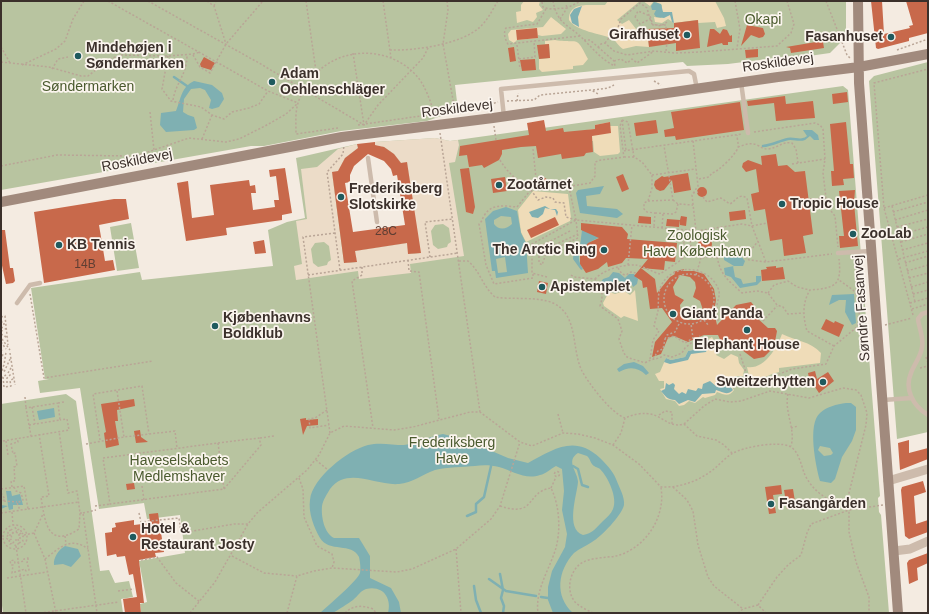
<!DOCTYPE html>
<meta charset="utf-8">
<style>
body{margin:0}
#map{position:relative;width:929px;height:614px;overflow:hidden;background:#f4ebe1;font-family:Helvetica,sans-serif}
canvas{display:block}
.frame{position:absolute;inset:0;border:2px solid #3b302b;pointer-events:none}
</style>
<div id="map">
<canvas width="929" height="614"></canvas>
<div class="frame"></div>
</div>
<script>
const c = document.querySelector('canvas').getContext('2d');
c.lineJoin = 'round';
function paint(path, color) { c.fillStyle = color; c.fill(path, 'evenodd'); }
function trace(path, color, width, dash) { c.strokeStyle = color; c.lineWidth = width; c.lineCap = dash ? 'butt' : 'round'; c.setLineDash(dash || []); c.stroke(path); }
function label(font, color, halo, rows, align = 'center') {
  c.font = font + ' Helvetica,sans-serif'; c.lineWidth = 3.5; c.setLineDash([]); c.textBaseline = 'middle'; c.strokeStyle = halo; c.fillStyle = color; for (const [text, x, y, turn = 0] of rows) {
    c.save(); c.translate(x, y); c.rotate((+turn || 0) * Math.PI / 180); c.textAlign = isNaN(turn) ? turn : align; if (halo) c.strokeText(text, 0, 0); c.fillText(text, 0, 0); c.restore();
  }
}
paint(new Path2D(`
 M1,1H846V37L830,53L795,58L791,56L728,64L687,66L683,62L455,85L458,110L427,121L341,131L264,146H251L1,190Z
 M928,62V432L897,439L869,81L874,76Z
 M843,86L848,90L880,496L878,498L879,512L881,515L889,613H139L141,612L140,604L147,602L139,561L185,553L180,515L147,519L144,503L99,509L80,388L40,393L38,381L49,379H45L31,288L140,272L142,280L273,266L268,230L287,222L305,218L296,158L357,144L358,148L345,158L338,171L332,172L345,263L357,261L355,251L407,243L409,254L421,252L407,162L401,163L394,154L375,142L435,138L450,141Z
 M131,223L139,268L117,271L110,227Z
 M66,394L76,401L100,571L109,570L115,583L129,581L133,597L121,599L123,613H3L1,598V404Z`), '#b8c4a0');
paint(new Path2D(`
 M524,1H540L539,5L543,10L536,13L537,17L533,22L527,20L517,23L516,12L521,11V5Z
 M608,1H640L617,20L622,24L629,20L643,38H648L649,47L636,46L623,49C618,46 616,40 611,38C601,34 576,31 569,20C568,0 593,6 605,5Z
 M643,1H715L724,18L726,26L717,28L715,22L698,23L697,20L674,23L668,19L662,23L655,22L654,17L661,18L665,13L662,11V5L654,1L650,6Z
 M551,17L566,29L561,34L542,36L538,35V38L517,40L514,43L509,40L508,34L511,30L543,27Z
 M555,40C580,44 575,34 588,59L583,65L573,66V69L542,72L539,69V59L550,58L549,44H545V41Z
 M610,122V126H618L620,152L618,154L600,156L594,152L593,141H589L587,130L595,129V125Z
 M533,191L568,194L571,218L570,221L526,242L521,232L518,210Z
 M635,290L638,321L624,316L621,318L604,306L603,303L609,292L615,294L624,291L630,295Z
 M782,334C796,341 810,341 821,353L820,363L779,368V372C768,374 762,381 750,380L747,367C764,370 777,348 782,334Z
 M712,337L719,350L716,355L724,359L731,354L738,357L739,363L744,370L743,376H736L733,379L735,384L731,386L734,390C729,397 725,395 717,392L715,395L705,398L703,397L695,403L689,401L684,405L679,406L675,401L666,399L660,389L664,388V381H659L655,374L660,372L666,358L671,360L685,357L688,351L703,348L705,341Z`), '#efdcb8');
paint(new Path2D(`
 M435,138L450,141L458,140L459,145L455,162L449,163L464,256L410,264L411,273L359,279L358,271L296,280L294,266L302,264L296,221L307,219L301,169L317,167L338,149L357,144L358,148L345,158L338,171L332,172L344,263L357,262L355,251L407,243L409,254L420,253L407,162L401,163L394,154L384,147L375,145V142ZM443,224L449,228L451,242L448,244L447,247L438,249L433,245L431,231L435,225ZM324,242L329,246L331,260L328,262L327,265L318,267L313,263L311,249L315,243Z`), '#ecdcc8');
paint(new Path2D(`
 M654,2L661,4L663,12H672L674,23L672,22L670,15L664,18L656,17L654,14L656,10H652L651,6Z
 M582,6L578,17L579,27L572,23L570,15L574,9Z
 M194,81L212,85L222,93L224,99L219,107L212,109L209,108L211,100L205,90L200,88L191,89L184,99L183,112L188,115L194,117L197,128L194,130L166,132L160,125L161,113L176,111C181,99 181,87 194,81Z
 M803,130H812L818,135L819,140H814L810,136L805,140L804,138L807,136Z
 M604,186L600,194L586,196L587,206L617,209L623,214L617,218L580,213L576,193L578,190Z
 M545,206L550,209H556L558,212L557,216L555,210L545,208L543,214L538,218L532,217L529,212Z
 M506,207L517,211L521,233L526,243L528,273L496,278L495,271H492L485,219L493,211ZM501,216L511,217L512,224C507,229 499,231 494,224V220ZM505,257L507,272L498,273L496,259Z
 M582,230L613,231C598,239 568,246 583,269L581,270L573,259L574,250L580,246Z
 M740,255L745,261L743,266H733L735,277L741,279L743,284L756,282V276H761V281L757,285L740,288L731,277L725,275L724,268L734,266L724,260V257Z
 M613,272L619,273L625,278L629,274H634L638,279L637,284L633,287L631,282L627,287L618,280L617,284L610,287L611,289L607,291L601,282L603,279L609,277Z
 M854,294L856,323L852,325L845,312L846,300H839L829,305L832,295Z
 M708,339L710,342L706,352L691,354L688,360L670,364L664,362L666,358L671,360L685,357L688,351L703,348L705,341Z
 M634,362L643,366L649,373L646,375C638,367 629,366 619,372L617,369L624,364Z
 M733,380L734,384L730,386L733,390C727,396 723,392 716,390L715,393L702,394L695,402L688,400L679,404L675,400C668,400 665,396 661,391L665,389L666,383L669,385L673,383L675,385L674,389L679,394L682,392L686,394L688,389L696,391L698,388L702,389L703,384L710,381L717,387L720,382L727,384Z
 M846,403H851L856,407V430L852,441L842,457L835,479L831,483L820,481C816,467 807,424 820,413C826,407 837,404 846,403ZM820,446L830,448L833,453L831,455L824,456L818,450Z
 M54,408L55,417L39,420L37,411Z
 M443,434L466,440L508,458L528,463C553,450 574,434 600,458C606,464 613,471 616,479C619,487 625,497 624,505C622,515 601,537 592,542C586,546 580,548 574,553C558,570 554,596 573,613H553L548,600V587L552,571L565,547L567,534L562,510L564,491L562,469L556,466C550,469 546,474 540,475C525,480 513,471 499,467C491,465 482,465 475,466C463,467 447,467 435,470C423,474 412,483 399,484C375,486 348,466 330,489C327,494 323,500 322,506C321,516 324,533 334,538H359L370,556V578L391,588L399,602L401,613H388C392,598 383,585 366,589C360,591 358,596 354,599C351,602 336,611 333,613C330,614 323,613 320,613C328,606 358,580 360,573C361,569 360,561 359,557C352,542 329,553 320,538C314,528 308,512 310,500C312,478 348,450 368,445C380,442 392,445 404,445C417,444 430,436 443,434ZM578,453L587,456C590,459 590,461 592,464C594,467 597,467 600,469C608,477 618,498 613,509C611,514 607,517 603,521C597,527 592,534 583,535C565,529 577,495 578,482C578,472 565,461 578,453Z
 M6,491H11L12,496L20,494L23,505H13V509L9,510L8,506L1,509V505L8,506L7,497L1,498L7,497Z
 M65,546L78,549L81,556L71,567L63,564L54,565C53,558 59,549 65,546Z`), '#7fb0b2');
trace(new Path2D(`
 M174,77L187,86
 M763,146C772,145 779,141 788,139C794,138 799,141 804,139
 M573,466L578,469L582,485L588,487
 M467,516L476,512V504L484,497L491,466
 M500,574L503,590L501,598L504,606L503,613
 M489,579L506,591L536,596
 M474,586L476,600L481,613
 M541,597L548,598`), '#7fb0b2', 2.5);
paint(new Path2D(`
 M871,1H882L884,34L910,28L909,26L913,25L906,1H927L928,33L909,38V41L878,49L876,48Z
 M698,20L700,48L676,51V43L649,47L647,29L674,28V23Z
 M747,25L763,28L765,34L763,37L759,38L751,35L741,46Z
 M537,28L538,38L517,40L516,30Z
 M710,29H714L720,34L723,29L727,30L730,36L732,35V42H728V45H723L722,43L707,47Z
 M822,36L824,48L791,53L790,48L786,47L816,42V37Z
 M549,44L550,58L539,59L537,45Z
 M514,47L516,61L510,62L508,48Z
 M758,49V57L746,58L745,50Z
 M204,57L215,63L211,70L201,67L200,64Z
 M535,59L536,70L522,71L520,60Z
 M847,92L848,102L833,104L832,94Z
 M785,96L786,104L813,101L815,118L776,121L774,103L748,106L747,101Z
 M740,102L744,130L676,140L675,136L665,137L664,130L674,128L671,112Z
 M544,120L546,131L563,128L564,132L595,129V125L610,122L611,133L592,136L593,152L586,153L584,156L562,159L561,154L538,158L536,146L521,147L502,150V154L499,160L484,168L482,165L469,167L467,155L459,156L460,146L529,135L527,123Z
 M656,120L658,133L636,136L634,123Z
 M846,122L850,164H853L854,178L843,179L844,185L832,186L831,171H834L830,124Z
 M375,142V145L384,147L394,154L401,163L407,162L421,253L408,254L407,243L355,251L357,262L344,263L332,172L338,171L345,158L358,148L357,144ZM368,154L384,161L391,169L393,176L397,175L405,225L353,232L345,183L350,182V175L354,166Z
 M776,154L778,166L787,165L795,172L805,171L813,234L803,236L806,253L784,256L782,239L770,241L765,209L754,211L751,194L759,192L756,169L746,172L742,167L743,163L748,160L762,165L761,156Z
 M285,168L292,213L282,215V220L226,228L227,235L186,241L177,183L188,181L192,218L214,215L210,185L249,180L250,186L255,185L256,193H251L253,210L275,207L274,200H279L276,176L270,177L269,170Z
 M469,168L475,207L473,214L466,212L460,169Z
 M688,173L691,190L674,193L672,180L664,190L660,191L656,189L654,185L655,181L662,176L664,177Z
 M623,174L629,189L622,192L616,177Z
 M505,177L507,191L493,193L491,179Z
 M538.5 182a4.5 4.5 0 1 1 9 0a4.5 4.5 0 1 1-9 0Z
 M697 192a5 5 0 1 1 10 0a5 5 0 1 1-10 0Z
 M855,190L854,203L858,246L840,248L839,236H844L839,191Z
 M114,199H126L129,219L99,225L105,261L113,260L115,270L44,283L34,212Z
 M745,210L746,219L730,221L729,212Z
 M639,216L651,217V224L638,223Z
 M681,216L687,217L686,226L680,225V220L679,227L666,226L667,219L680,220Z
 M555,217L559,225L531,238L527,230Z
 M581,223L622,227L628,234L627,239L677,243L675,262L665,261L664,270L641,268L655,279L657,293L670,277L675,274L673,272L684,269L683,271H694L704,274L714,289L716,300L714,312L717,325L736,305L751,302L756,308V317L768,328H775L777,331L774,347L764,357L754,359L734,344L728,347L723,346L718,335H704L688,342L674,336L668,338L661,354L652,357L655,342L672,322L662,308L650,309L647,287L643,288L642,281L634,276L648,259L626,258L622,263L608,267L607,262L598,269L586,273L580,264V253L588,243L599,238L581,230ZM680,275L690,277L695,282L696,288L693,297L700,301L703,310L701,316L697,320H688L681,314L680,305L684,300L675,295L673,287Z
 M1,230H5L10,268H13L15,281L13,283L6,284L1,261Z
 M698 244a7 7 0 1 1 14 0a7 7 0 1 1-14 0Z
 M264,240L266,253L255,254L253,242Z
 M776,266V268L783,267L785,279L762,281L761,270L767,269L766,267Z
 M539,281L548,283L546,294L537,292Z
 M826,319L834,323L835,321L844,325L839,337L821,329Z
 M815,371L817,379L828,372L834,381L819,393L809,378L808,373Z
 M134,399L135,406L117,410L118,421H115L119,445L106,448L104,433L106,432L101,404Z
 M306,418V420L318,419V425L307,426L303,435L300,419Z
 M140,430L141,437L148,442L136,443L134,431Z
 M909,440V453L928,448V459L900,470L898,443Z
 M923,481L926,492L914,496L916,524L928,520V532L909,539L905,536L901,490L902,487Z
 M134,483L135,489L127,490L126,484Z
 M781,485L782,494L773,495L776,513L769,514L765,487Z
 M793,489L796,508L787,509L784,490Z
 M158,513L164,552L155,553L156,557L139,560L144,603H140L141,613H125L123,599L137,597L133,574L129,575L125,556L117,557L116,554L107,556L105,533L112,532V528L116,527L115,523L134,520V525L150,523L149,514Z
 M928,553V563L917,568L918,580L909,584L907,563L909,560Z`), '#c8694b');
trace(new Path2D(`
 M108,1L268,91L298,103
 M148,1L259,63L364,125L378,105L423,58L428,48
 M207,1L214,6L226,44
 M306,1L316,71
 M383,1L391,58
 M447,1L448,10L443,44L455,111L458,113L467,112
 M546,1L542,2L543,7L549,9L568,8L565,4
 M549,1L553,2
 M553,1C554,7 556,13 560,19C565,25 573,30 579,35C591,46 601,60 615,66
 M735,1L740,29L737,48
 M826,1L847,55L850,58
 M214,6L216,1
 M546,9L537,24L506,28C503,33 505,39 508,44L580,36
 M635,17L638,11L650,16L653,25H666V29
 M560,19L567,8L581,1
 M584,40H590L598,47L601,44L605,43L614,51L627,55L654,51L675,53L699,52L777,46L791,33L794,24L787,1
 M605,43L608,39
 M517,45L520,69
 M1,47L10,63
 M598,47L614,61L615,66
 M390,50C415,51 462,44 480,27C488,20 492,10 498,1
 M897,50L928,39
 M666,51L667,43
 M353,53L364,125
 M193,55L200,67L210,73L226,44L263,1
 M168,56L162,89L171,101L201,107L212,115L224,119L232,112L249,108L259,104L268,91
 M519,59L535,57L534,41
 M614,61L621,59L627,63L632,59L637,63L654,51
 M1,62L49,67L81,76H88L110,59L121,55L168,56L193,54L200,52
 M22,65L56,49L65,41L73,19L84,1
 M52,69L58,59L68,57
 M654,81L661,85
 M593,90L608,88L614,85
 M173,100C176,82 187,75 187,55
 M507,101L534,100L540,95L591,90L598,94
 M517,101L518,93
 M491,109V104L498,102
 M150,112L154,150
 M622,120L628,122L634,157L642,162L652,175V188L648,201L644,203V209L647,212L655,213L654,226
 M622,120L620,126L623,150
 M622,120L626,150
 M358,125L455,111
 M494,126L496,140
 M338,128L296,134C296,124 295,113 298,103C300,96 305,88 309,82C335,44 393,44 420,80C427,91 431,102 434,114
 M754,132L815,123L820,125L823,129L825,159L823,173L827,206L835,216L838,247
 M440,133L480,412
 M202,139L212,115
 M693,141L698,186L692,195L696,231L690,240L692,253L701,258L742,254L752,249L758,241
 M738,147C744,145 751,142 757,145C761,147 763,149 768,149C778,148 783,141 792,143L796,149L798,163
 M533,149L537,188
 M624,157H634
 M500,160C522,197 554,189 590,183L595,176V162L601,160L624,157L623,151L742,134
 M792,164L825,159
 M1,166L57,155L130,156L142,154L189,138L226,142L239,139L265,126L286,114L298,103
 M652,175L696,169
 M699,179L709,177L712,173C718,172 735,155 738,148C739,145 737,139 737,135
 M531,190L538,200L546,197L553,198L555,202L564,203L566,217L576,220
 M693,193L698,192
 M703,197L707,202L721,198L730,204C737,200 738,193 747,198L752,226L767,223
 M810,199L826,198
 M673,200L678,204L693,205
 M648,201L673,200L664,146
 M892,206L915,302
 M884,208L928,195
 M893,212L928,202
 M655,213L673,214L676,212L678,204
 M895,220L928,210
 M897,227L928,219
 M662,228L663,214
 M570,231L539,247V263L542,265L548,248L578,234
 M899,235L928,227
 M901,242L928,234
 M902,250L928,243
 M547,252L578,238L576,220L569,187
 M742,254L749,260L766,262
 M430,257L425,222L453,219
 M717,257C721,276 728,280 742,293L757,291L768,293L777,305L783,307L788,314L804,313
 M682,259L687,253H692
 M899,259L928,251
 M408,260L409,271L419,272L439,419
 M459,261H468C480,271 483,287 495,297C512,300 537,296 553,303C579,315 571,349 582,371C589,384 611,413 625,418C661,403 662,430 684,424L704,406L715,399L730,402L741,401L770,391L809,398L843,388L856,390L861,395L867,413L866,425L849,493V532L856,562L869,597V613
 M905,263L928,256
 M628,265L632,225
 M362,267V275L352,281L373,428
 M618,268L622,274L626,275L631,272L636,273
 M340,270L327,172L343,154L344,145
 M907,271L928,265
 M533,274V278L494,284L486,265L479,224C482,222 482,219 484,216C491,203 505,206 517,207L533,187
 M664 299a25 25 0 1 1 50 0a25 25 0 1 1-50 0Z
 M308,275L458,253
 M571,275L574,277L595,279C602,289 604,294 600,306L618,319L622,331L619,339C627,363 624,355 645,363C652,358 658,360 664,355L672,357L682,353L685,348L700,336
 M696,275L701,258
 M547,277L532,273V244L576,220L696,231L742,224L752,226L766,262L832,254
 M909,278L928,273
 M595,279C603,270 623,264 636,265C642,266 653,272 660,274L681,260L686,230
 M911,287L928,282
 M768,293L774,285L788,281L797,287L810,290
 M30,294L44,378L153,361
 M913,294L928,290
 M910,303L928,298
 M912,309L928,304
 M913,315L884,208L874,83L928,69
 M1,317L5,316L8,345
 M1,317L2,324H6
 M704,320L709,326
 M763,321L777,306
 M885,325L912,318
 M1,327L6,329
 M1,330L4,332
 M1,334L8,338
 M2,339L10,350
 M665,339L667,335L675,332L680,322
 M1,342L6,349
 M834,346L807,331C803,317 802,303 810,290C835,288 842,286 839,259
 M1,349L2,351
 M10,353L15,385
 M740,354L745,369L747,380L759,382L792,369L826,364L834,346L857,327L860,320L857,295L853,290L839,280
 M926,357L928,363
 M650,359L653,340L659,331L654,326C655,321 657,316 658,311C659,302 657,292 662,284C675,261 712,267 719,291C720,297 717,301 717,307C716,312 718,317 718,322
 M653,359L658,351L663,349L665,339L674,336L685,343L693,338L691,324
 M1,360L3,354
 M920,368L928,366
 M2,369L4,372L11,357
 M1,370L4,365L6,352
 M8,373L12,366
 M3,377L4,387L11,386L10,381L14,378
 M1,378L6,375
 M7,383V378L12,373
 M117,391L124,437
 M788,394C784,412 796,429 791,446
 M25,397L26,408
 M58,403L64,402
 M32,407L35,424
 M327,410L315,418L309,419L310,428L329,425
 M558,414L563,433
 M659,415L665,411L672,412V424
 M684,424L697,436L716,440L724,445L732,453
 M29,425L60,420L58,403L26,408L31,436
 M791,428L798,426
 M330,433L303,237L335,233
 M39,434L49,496L41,497C45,521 47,550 79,529L80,513L77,491L68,493L59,431
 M260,438L274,436
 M100,440L93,394L142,386L149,434
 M3,441L69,430L67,419L60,420
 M6,441L8,455
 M218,443L224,489L110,504L103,458Z
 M218,443L259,438L261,445L224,489
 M86,444L124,437L175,431L177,448
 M613,445L621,433L625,418
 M316,460L328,470
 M554.5 474a2.5 2.5 0 1 1 5 0a2.5 2.5 0 1 1-5 0Z
 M299,478L303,489L304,517L317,546L332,554L334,562L332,568
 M142,486L144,500
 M12,487L11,481H15L14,467L17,466L15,453L13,454L11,444L18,442L17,438
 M14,487L16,491L21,493L23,500L17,503L20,510
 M673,487L687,500L693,511L698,545L708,577L714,586L743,609
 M551,488L556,477
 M1,489L24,486L28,509L1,513
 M1,493L5,499L1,503
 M4,501L17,502
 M95,506L110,504
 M500,506C537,518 525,492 551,488C560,506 561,533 555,551C548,572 535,591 538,613
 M28,509L79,502
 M12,512L13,525L17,530L16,532L13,533L11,530L14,528
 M80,513H83L97,613
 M83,513L96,510
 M139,513L141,522L179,518L181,533L234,524H248
 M3 537a12 12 0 1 1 24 0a12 12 0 1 1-24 0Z
 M11,530L8,531V535H11L13,533
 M16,532L19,534L22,533L20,529L17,530
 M34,533L45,559L56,613
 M19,534V538H22L24,535L22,533
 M8,535L6,538L9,540L12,539L11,535
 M24,535L34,533L43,514
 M65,536L66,544
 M18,539L19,543L23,541L22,538
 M9,540L10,544L13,543
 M17,540H15L13,543L16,546L19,543
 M16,546L26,613
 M456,549L461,613
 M232,556L264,573L297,576
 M28,558V562H27L29,570L26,571L25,569L12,573L13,565H11L10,561L14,560L15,563L24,561V559Z
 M45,559C59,548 71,536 88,549
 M141,560L157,557L176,583L200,602
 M7,578L47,572
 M118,591L134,589
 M758,605L777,577L788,565L801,555L807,533L811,524L849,510L883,505
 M40,613L119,602
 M190,613L215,582L248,524L257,513L307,470L319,455L330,433L344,426L394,430L413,427L470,412H480L520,442L532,446L563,433L578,434L595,438L613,445L639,464L661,487C680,488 699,481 714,469C720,464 726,457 733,453C745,447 776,441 789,446C799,450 801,466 805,475C815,495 830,500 849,510
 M287,613L297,576L314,571L332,568L397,572L412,569L456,549L491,519L500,506L520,442
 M345,613C353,605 362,605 373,609L376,613
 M593,613C587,610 580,607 575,602C566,591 569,573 580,564C590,557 605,558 616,556C645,549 666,517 661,488
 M738,613L743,609L758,605L766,613`), '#b9a596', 1.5, [2, 2]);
trace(new Path2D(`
 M741,82L748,133
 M504,117L501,89L689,71L694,74L697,89
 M368,158L377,222
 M838,253L871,251
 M17,303L30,285L40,283
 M928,312L922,314L918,319C919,328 924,338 922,347C921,357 914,364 911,373C904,389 913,406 928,415
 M883,400L912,398`), '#cdbbac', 4.5);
trace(new Path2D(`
 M888,481L928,469
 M894,551L910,549L928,541`), '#cdbbac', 9);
trace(new Path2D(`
 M858,1L859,83L898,613
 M1,202L342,137L493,118L778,77L859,67L928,54`), '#a18a7d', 10);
trace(new Path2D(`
 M650,19L652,24L661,26L667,22
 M608,39L617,30L621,19L640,3L647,8L650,19L640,24L635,17`), '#b9a596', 1.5, [2, 2]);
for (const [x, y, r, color] of [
 [687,35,4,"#1f5a5e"],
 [891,37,4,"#1f5a5e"],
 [78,56,4,"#1f5a5e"],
 [272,82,4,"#1f5a5e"],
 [499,185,4,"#1f5a5e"],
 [341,197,4,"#1f5a5e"],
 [782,204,4,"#1f5a5e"],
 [853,234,4,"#1f5a5e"],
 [59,245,4,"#1f5a5e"],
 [604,250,4,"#1f5a5e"],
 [542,287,4,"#1f5a5e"],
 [673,314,4,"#1f5a5e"],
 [215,326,4,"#1f5a5e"],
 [747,330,4,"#1f5a5e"],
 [823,382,4,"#1f5a5e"],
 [771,504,4,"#1f5a5e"],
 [133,537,4,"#1f5a5e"]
]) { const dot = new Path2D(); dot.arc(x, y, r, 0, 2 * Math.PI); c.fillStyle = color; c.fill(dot); trace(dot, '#fbf5ee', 1.5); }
label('12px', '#5e3e33', null, [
 ["28C",386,232],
 ["14B",85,265]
]);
label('14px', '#4a5a2e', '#fbf5ee', [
 ["Okapi",763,20],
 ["Søndermarken",88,87],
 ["Zoologisk",697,236],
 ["Have København",697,252],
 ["Frederiksberg",452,443],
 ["Have",452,459],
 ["Haveselskabets",179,461],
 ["Medlemshaver",179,477]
]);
label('bold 14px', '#3b302b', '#fbf5ee', [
 ["Girafhuset",679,35,"right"],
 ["Fasanhuset",883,37,"right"],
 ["Mindehøjen i",86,48],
 ["Søndermarken",86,64],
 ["Adam",280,74],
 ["Oehlenschläger",280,90],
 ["Zootårnet",507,185],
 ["Frederiksberg",349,189],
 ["Slotskirke",349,205],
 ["Tropic House",790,204],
 ["ZooLab",861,234],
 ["KB Tennis",67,245],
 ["The Arctic Ring",596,250,"right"],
 ["Apistemplet",550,287],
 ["Giant Panda",681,314],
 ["Kjøbenhavns",223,318],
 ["Boldklub",223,334],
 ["Elephant House",747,345,"center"],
 ["Sweitzerhytten",815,382,"right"],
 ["Fasangården",779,504],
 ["Hotel &",141,529],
 ["Restaurant Josty",141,545]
], 'left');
label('14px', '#3b302b', '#fbf5ee', [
 ["Roskildevej",778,63,-8],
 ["Roskildevej",457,109,-7],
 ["Roskildevej",137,161,-11],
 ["Søndre Fasanvej",862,308,-94]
]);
</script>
